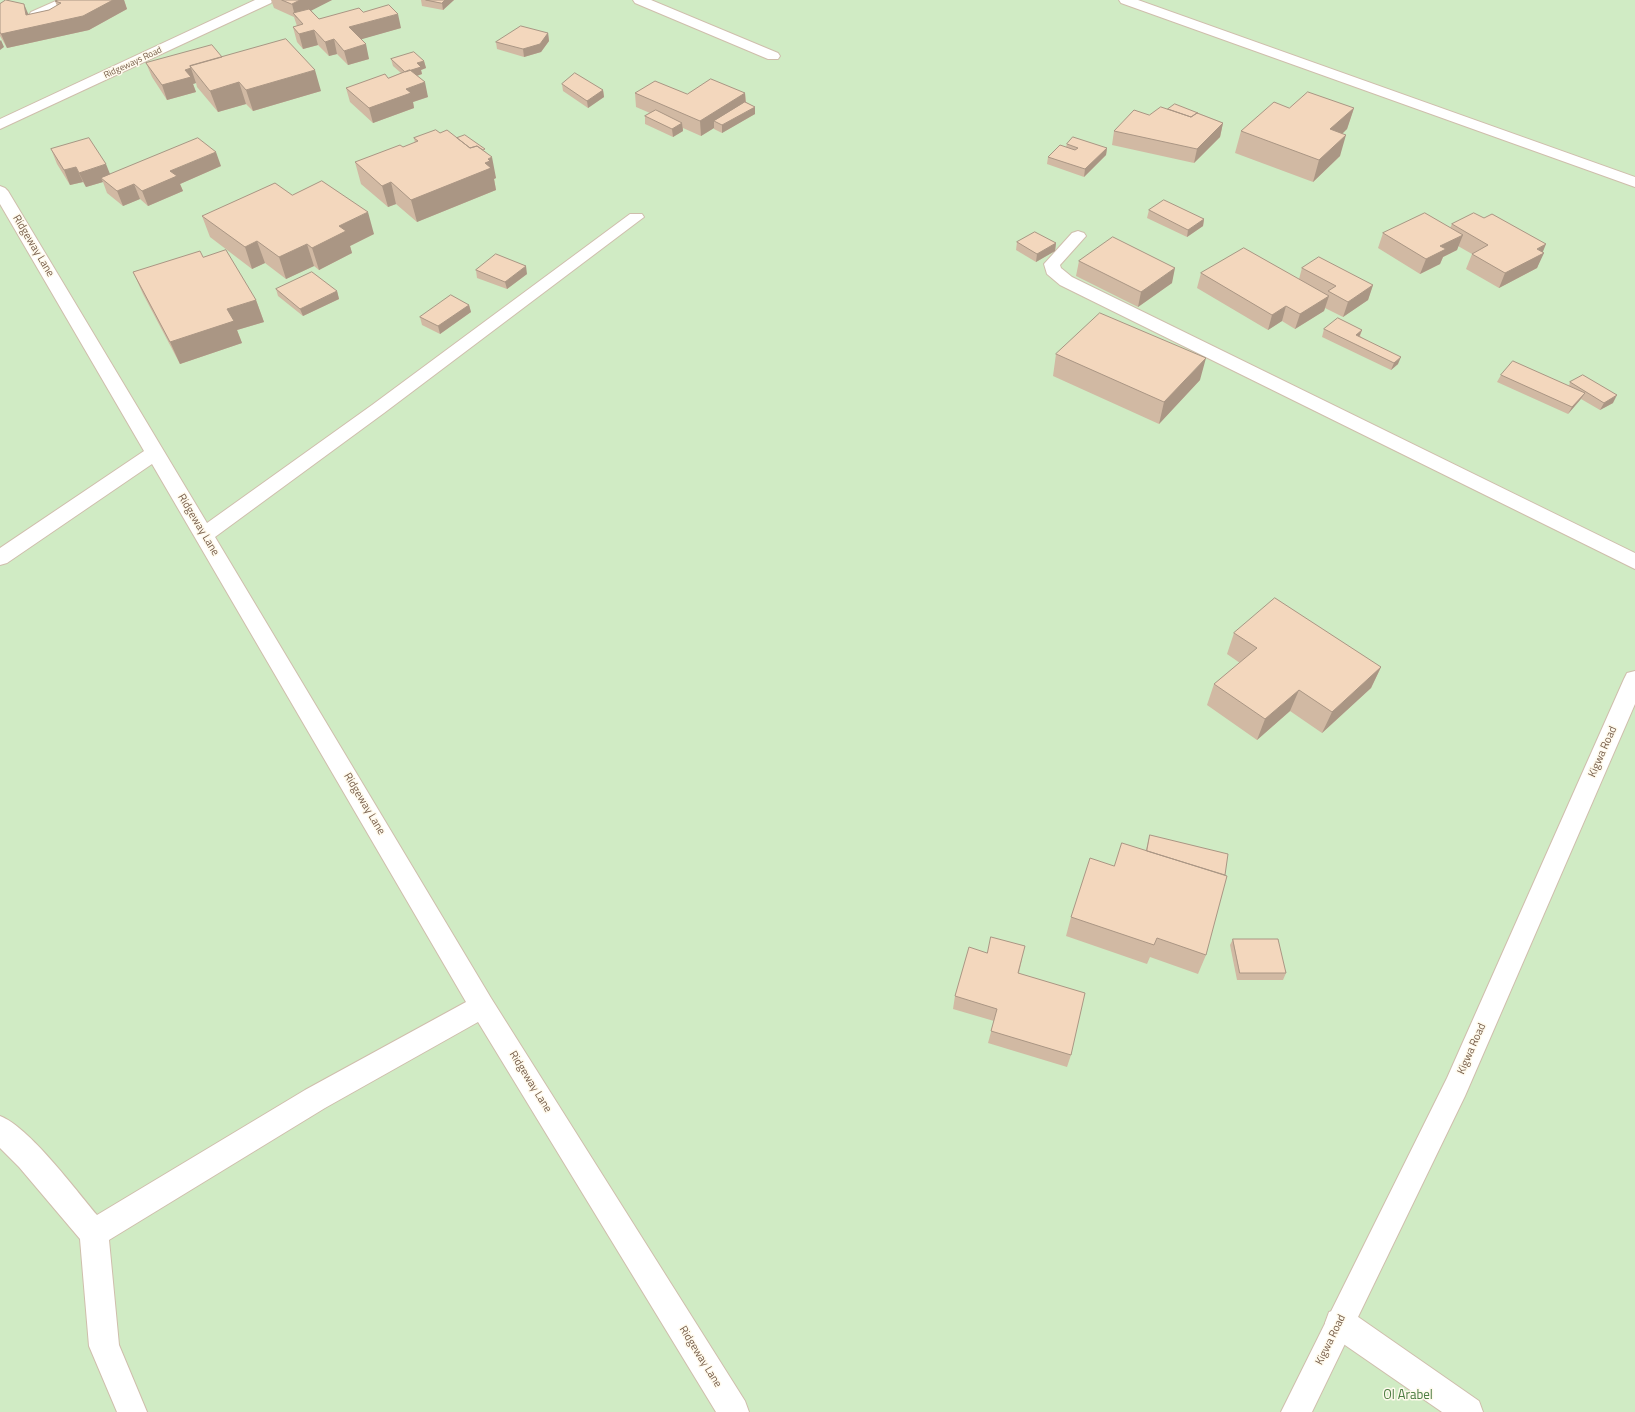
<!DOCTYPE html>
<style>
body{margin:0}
canvas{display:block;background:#fdf6e6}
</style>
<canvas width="1635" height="1412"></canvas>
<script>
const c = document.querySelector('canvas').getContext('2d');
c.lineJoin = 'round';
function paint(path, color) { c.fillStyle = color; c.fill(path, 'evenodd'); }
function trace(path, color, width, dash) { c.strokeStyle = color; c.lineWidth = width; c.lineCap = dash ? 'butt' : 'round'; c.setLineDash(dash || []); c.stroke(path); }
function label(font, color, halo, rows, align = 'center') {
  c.font = font + ' "Titillium Web",sans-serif'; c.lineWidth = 3; c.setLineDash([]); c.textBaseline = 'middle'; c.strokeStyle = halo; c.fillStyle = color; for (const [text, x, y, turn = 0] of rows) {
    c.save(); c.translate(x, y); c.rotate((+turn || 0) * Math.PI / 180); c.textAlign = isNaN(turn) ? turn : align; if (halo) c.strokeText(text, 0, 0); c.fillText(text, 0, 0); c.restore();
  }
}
paint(new Path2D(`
 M0,0H1635V1412H0Z`), '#d0ebc4');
const service = new Path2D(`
 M58,0H76L74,3L41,18H31L29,15L31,12Z
 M1340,1308L1351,1312L1479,1401L1483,1412H1442L1329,1334L1325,1323L1329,1312Z`);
const minor = new Path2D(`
 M255,0H273L271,3L0,129V119Z
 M633,0H651L778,53L780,56L778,59H768L635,3Z
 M1119,0H1138L1635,177V187L1121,3Z
 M0,186L5,188L8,191L207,523L372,405L630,214H642L644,217L384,413L215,537L491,998L745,1401L749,1412H716L478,1022L325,1108L109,1240L119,1345L147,1412H117L89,1346L80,1239L19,1167L0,1148V1116C29,1127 75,1189 97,1215L305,1090L466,1002L152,464L7,563L0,565V548L144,451L0,204Z
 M1078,231L1084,233L1086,236L1060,265L1061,268L1072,277L1635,553V569L1060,285L1047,274L1044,264L1072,233Z
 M1635,671V704L1465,1096L1312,1412H1281L1447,1078L1624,679L1627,673Z`);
trace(service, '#cfbeac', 2);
trace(minor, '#cfbeac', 2);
paint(service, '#fff');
paint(minor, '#fff');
paint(new Path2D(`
 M58,0H124L127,9L89,30L7,48L0,36V4L28,15L49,10L57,6L55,1Z
 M271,0H332L311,10L319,19L363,12L401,28L361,39L369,59L348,65L337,54L329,56L318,45L303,49L297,42L293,27L297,26L294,17L274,8Z
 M421,0H454L443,10L422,6Z
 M548,33L549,41L541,52L524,57L497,49L496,42Z
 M222,57L321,91L253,111L246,104L218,112L197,87L196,83L193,84L196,92L167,100L152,77L146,63Z
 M391,59L424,61L426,68L421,70L422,74L417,76L428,97L413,102L414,108L373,123L350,102L346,88L388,78L401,73L393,66Z
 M562,84L603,90L604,97L588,108L563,91Z
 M635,93L687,94L745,93L746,102L755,107V114L722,133L714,129V128L701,136L683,128V131L673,137L645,124V116L650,113L636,107Z
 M1354,108L1347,129L1342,134L1340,156L1313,182L1235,153L1241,131Z
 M1168,109L1198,113L1223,123L1220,137L1194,163L1112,145L1114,131Z
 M440,133L457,138L486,152L496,178L494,179L496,190L417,222L396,204L388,207L361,184L355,162L415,143L414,138Z
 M1067,144L1107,148L1106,155L1084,177L1047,164L1048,157L1066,147Z
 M51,149L110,174L221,166L180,184L183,191L148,206L140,199L123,206L107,193L103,182L86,187L83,182L70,185L57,164Z
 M292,195L374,234L350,246L352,253L319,270L314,266L286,279L265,263L252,269L210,237L202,216Z
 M1149,210L1204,219L1203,226L1187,237L1147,218Z
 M1452,224L1543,252L1537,268L1499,288L1466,269L1472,254L1458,246L1457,250L1443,257L1440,264L1420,274L1378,248L1383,233L1450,228Z
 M1017,242L1056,243L1055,251L1036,262L1016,250Z
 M203,257L256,300L264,322L237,330L242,343L180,364L143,294L133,272Z
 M1079,261L1172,283L1138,307L1076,276Z
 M1302,268L1373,285L1368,300L1343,317L1325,308L1324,311L1295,329L1282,321L1268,330L1197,288L1201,273L1299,279Z
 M476,270L527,274L507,289L477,278Z
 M276,289L337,291L339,299L303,316L278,296Z
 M469,305L471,312L440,334L422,325L420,317Z
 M1324,329L1362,330L1360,336L1398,364L1391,370L1322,337Z
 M1056,354L1200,380L1159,424L1053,376Z
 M1501,375L1569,386L1570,382L1613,403L1600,410L1581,399L1568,414L1497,382Z
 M1234,633L1381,667L1371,688L1322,733L1290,711L1257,740L1207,705L1214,684L1240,663L1227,654Z
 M1150,835L1206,955L1198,974L1150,957L1147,964L1066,936L1071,917L1114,866L1146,850L1148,842Z
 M1233,939L1286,973L1283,980H1237L1230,945Z
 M987,953L1022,959L1019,973L1071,1055L1067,1067L988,1043L994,1021L953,1009L955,996Z`), '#d1b9a3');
paint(new Path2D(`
 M113,0H124L127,9L89,30L7,48L1,34L26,15L24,4L30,18Z
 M300,0H332L297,18L295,16L292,4Z
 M445,0H454L443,10L442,3Z
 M398,14L401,28L352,42L349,27Z
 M314,30L318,45L303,49L299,34Z
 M548,33L549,41L541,52L524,57L523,49Z
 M334,39L337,54L329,56L325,42Z
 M1,40L4,47L0,50V41Z
 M366,44L369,59L348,65L344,51Z
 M424,61L426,68L421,70L422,74L407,79L405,72L417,63Z
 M191,68L196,83L193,84L196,92L167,100L162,85L185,70Z
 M315,70L321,91L253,111L246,90Z
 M239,82L246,104L218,112L210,91Z
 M425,82L428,97L413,102L414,108L373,123L369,108L406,89Z
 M603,90L604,97L588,108L587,101Z
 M745,93L746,108L714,121V128L701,136L700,121Z
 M755,107V114L722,133V125Z
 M1354,108L1347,129L1324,151L1330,129Z
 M682,123L683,131L673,137L672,129Z
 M1223,123L1220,137L1194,163L1197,149Z
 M1346,135L1340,156L1313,182L1319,160Z
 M1107,148L1106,155L1084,177L1085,169Z
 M216,152L221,166L180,184L183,191L148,206L142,191L170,171Z
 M492,157L496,178L494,179L496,190L417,222L411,200L485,163L488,159Z
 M106,164L112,179L101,178L103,182L86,187L79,173Z
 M76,167L83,182L70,185L64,170Z
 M391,182L396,204L388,207L382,186Z
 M134,184L140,199L123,206L117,191Z
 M368,212L374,234L350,246L352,253L319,270L312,248L339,226Z
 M1204,219L1203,226L1187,237L1188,230Z
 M1463,235L1457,250L1443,257L1440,264L1420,274L1426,259L1440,246Z
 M257,241L265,263L252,269L245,247Z
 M1056,243L1055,251L1036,262L1037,254Z
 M307,244L314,266L286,279L279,257Z
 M1546,244L1542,254L1544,253L1537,268L1499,288L1505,273L1537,249Z
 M526,266L527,274L507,289L505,282Z
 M1175,268L1172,283L1138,307L1141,292Z
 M1373,285L1368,300L1343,317L1348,302Z
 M337,291L339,299L303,316L300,309Z
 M1329,296L1324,311L1295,329L1300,314Z
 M256,300L264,322L237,330L242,343L180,364L170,342L227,309Z
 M469,305L471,312L440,334L438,326Z
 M1286,306L1282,321L1268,330L1272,315Z
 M1362,330L1359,337L1356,335Z
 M1401,357L1398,364L1391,370L1394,363Z
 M1206,358L1200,380L1159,424L1164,402Z
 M1585,393L1580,400L1568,414L1572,407Z
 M1617,395L1613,403L1600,410L1604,403Z
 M1381,667L1371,688L1322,733L1332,712Z
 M1299,690L1290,711L1257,740L1265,719Z`), '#aa9684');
const building = new Path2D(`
 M6,0L24,4L26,15L49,10L61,3L55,1L58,0H113L83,16L1,34L0,32V4Z
 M282,0H300L292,4Z
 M426,0H445L442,3Z
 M389,5L398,14L349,27L366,44L344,51L334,39L325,42L314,30L299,34L293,27L303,24L293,13L309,9L319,19L359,8L363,12Z
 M521,26L548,33L540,44L523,49L496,42Z
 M286,39L315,70L246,90L239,82L210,91L190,66Z
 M212,45L222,57L190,66L191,68L185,70L191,77L162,85L146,63Z
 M414,52L424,61L417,63L421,67L405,72L391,59Z
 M410,70L425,82L406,89L411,93L369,108L346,88L385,74L388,78Z
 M575,73L603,90L587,101L562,84Z
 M711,79L745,93L700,121L635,93L655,81L687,94Z
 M1308,92L1354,108L1330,129L1346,135L1319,160L1241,131L1274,102L1289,108Z
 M745,102L755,107L722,125L714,121Z
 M1175,104L1198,113H1197L1191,117L1168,109Z
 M1161,107L1191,117L1197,113L1223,123L1197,149L1114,131L1134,110L1149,115Z
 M656,110L682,123L672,129L645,116Z
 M436,130L440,133L447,130L470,148L477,146L492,157L488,159L490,161L485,163L491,168L411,200L391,182L382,186L355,162L400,145L403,147L418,141L414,138Z
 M465,135L485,149L483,150L477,146L470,148L457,138Z
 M1073,137L1107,148L1085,169L1048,157L1060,145L1075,150L1078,148L1067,144Z
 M89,138L106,164L79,173L76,167L64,170L51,149Z
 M198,138L216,152L170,171L177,176L142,191L134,184L117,191L101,178Z
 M322,181L368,212L339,226L346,231L312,248L307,244L279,257L257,241L245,247L202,216L275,183L292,195Z
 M1164,200L1204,219L1188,230L1149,210Z
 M1425,213L1463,235L1440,246L1446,249L1426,259L1383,233Z
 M1474,213L1484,218L1492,214L1546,244L1537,249L1544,253L1505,273L1472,254L1488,245L1452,224Z
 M1035,232L1056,243L1037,254L1017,242Z
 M1113,237L1175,268L1141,292L1079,261Z
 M1244,248L1329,296L1300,314L1286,306L1272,315L1201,273Z
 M226,250L256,300L227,309L234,321L170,342L133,272L200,251L203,257Z
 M496,254L526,266L505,282L476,270Z
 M1319,257L1373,285L1348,302L1328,291L1336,286L1302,268Z
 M312,272L337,291L300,309L276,289Z
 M451,295L469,305L438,326L420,317Z
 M1100,313L1206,358L1164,402L1056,354Z
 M1338,318L1362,330L1356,335L1401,357L1394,363L1324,329Z
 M1513,361L1585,393L1572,407L1501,375Z
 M1583,375L1617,395L1604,403L1570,382Z
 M1275,598L1381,667L1332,712L1299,690L1265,719L1214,684L1257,648L1234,633Z
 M1150,835L1228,854L1225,875L1147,851Z
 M1122,843L1227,876L1206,955L1157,938L1154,945L1071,917L1090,858L1114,866Z
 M991,937L1025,946L1018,973L1085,993L1071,1055L991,1031L997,1009L955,996L969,947L987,953Z
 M1233,939H1278L1286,973H1240Z`);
paint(building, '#f3d7bd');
trace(building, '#aa9684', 1);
label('9px', '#775e4a', '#fffaed', [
 ["Ridgeways Road",133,63,-25]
]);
label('11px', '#775e4a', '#fffaed', [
 ["Ridgeway Lane",33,246,59],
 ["Ridgeway Lane",198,525,59],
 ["Kigwa Road",1603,752,-66],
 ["Ridgeway Lane",364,804,59],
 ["Kigwa Road",1472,1049,-66],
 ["Ridgeway Lane",530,1082,58],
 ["Kigwa Road",1331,1340,-64],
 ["Ridgeway Lane",700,1357,58]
]);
label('13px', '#4d7d42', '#fffaed', [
 ["Ol Arabel",1408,1396]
]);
</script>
